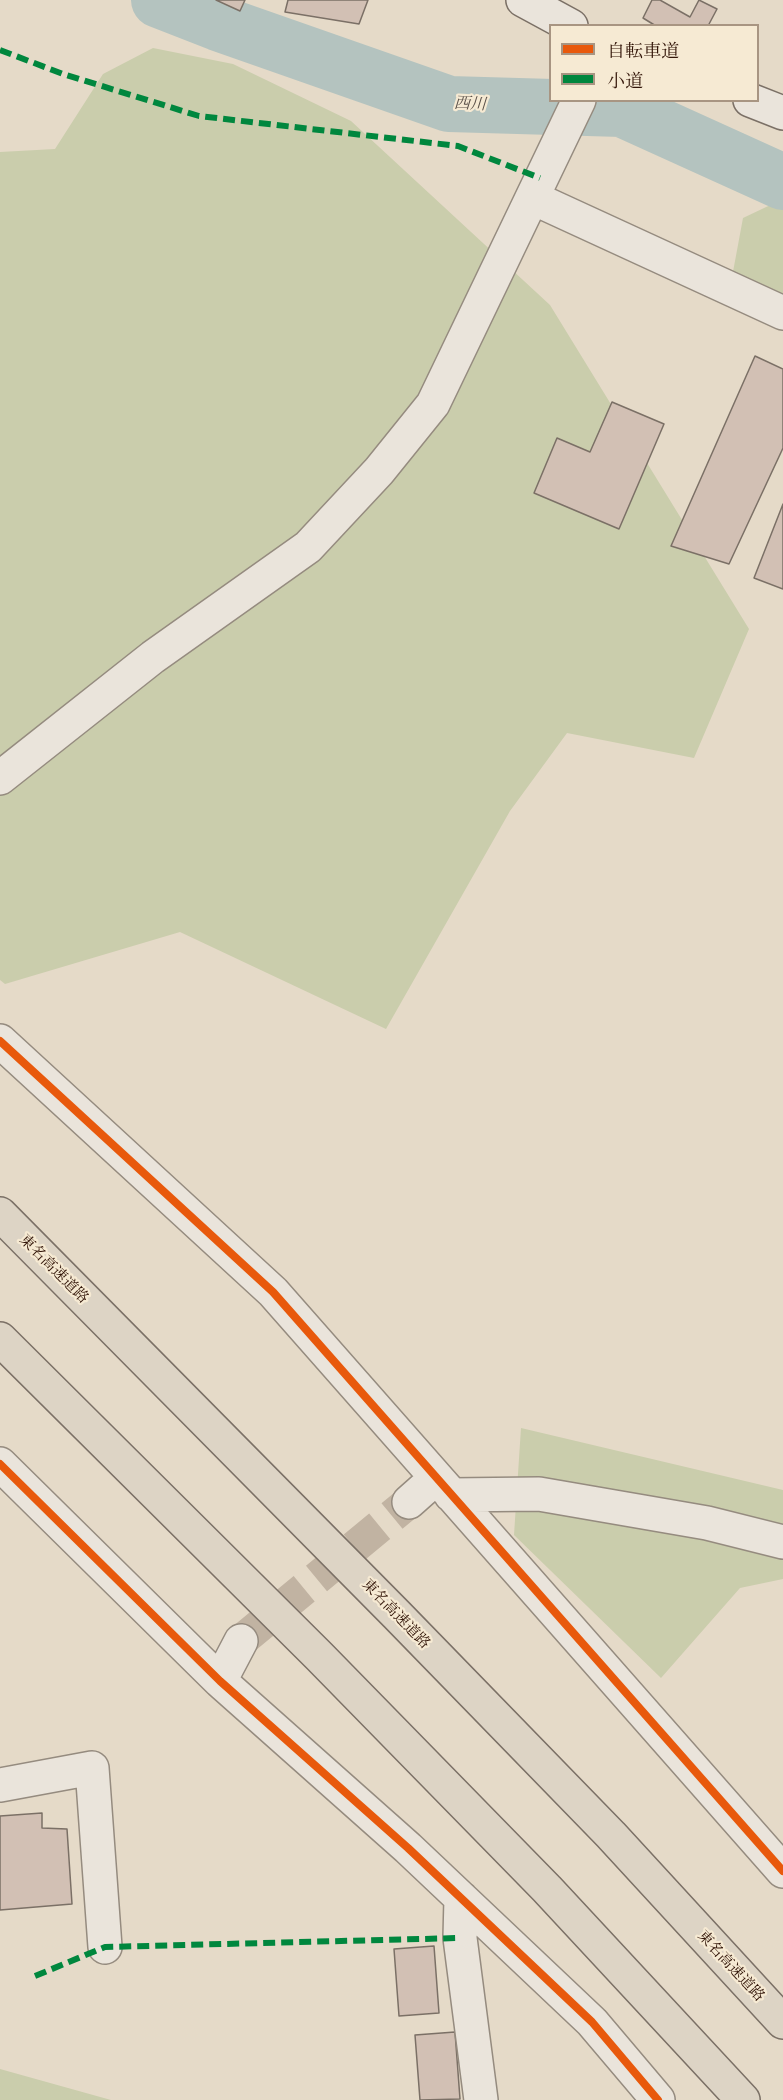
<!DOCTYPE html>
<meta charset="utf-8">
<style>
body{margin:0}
#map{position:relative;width:783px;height:2100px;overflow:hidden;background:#e5dac8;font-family:"Libre Caslon Text","Noto Serif JP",serif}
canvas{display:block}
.legend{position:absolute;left:549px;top:24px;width:210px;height:78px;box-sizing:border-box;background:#f6ead3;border:2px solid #a89582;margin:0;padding:8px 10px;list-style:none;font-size:18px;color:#321508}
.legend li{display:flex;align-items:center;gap:12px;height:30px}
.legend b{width:30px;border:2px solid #a89582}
</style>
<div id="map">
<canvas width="783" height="2100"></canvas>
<ul class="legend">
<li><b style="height:8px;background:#e8590c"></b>自転車道</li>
<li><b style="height:8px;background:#00873e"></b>小道</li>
</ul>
</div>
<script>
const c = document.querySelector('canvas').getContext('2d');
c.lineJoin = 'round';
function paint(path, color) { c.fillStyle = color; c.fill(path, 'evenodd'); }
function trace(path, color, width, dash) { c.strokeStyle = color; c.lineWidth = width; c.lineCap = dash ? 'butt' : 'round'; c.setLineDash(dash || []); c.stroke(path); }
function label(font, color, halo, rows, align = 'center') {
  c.font = font + ' "Libre Caslon Text","Noto Serif JP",serif'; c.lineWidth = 4.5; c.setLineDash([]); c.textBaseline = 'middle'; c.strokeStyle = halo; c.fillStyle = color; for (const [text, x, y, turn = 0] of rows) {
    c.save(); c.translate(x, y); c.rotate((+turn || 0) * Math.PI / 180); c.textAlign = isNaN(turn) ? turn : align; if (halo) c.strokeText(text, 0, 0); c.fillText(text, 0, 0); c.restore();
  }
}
paint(new Path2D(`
 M153,48L233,64L351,121L550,305L749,629L694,758L567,733L510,811L386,1029L180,932L5,984L0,980V152L55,149L103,74Z
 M783,199V324L727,304L743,218Z
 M521,1428L783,1490V1579L740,1588L661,1678L514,1535Z
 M0,2069L111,2100H0Z`), '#cacdac');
trace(new Path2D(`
 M159,0L218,23L449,104L622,109L783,182`), '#b4c3bf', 56);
const building = new Path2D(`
 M216,0H245L240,11Z
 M288,0H368L359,24L285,12Z
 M652,0H660L690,17L699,0L717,9L708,26H656L643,18Z
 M755,356L783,369V448L729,564L671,546Z
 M612,402L664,424L619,529L534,493L557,438L590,452Z
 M783,504V589L754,578Z
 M42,1813V1828L67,1829L72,1904L0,1910V1816Z
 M434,1946L439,2013L399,2016L394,1949Z
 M455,2032L460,2099L420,2100L415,2035Z`);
paint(building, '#d2c0b4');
trace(building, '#7b7066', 1.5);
trace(new Path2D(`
 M241,1641L409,1502`), '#c1b3a2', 33, [33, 16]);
const minor = new Path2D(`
 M533,198L783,313
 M0,778L153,657L308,547L379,471L433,404L579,100
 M0,1041L273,1292L783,1871
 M0,1464L220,1681L408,1848L592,2022L658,2100
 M451,1495L539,1494L707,1523L783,1542
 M409,1502L436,1478
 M220,1681L241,1641
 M0,1785L92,1768L105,1947
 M461,1898L460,1938L481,2100`);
const secondary = new Path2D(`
 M523,0L571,26
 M750,100L783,113`);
const motorway = new Path2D(`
 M0,1214L397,1615L611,1835L783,2022
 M0,1339L319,1656L547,1889L743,2100`);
trace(minor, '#958b7f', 36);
trace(secondary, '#7b7066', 36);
trace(motorway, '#7b7066', 36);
trace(minor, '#eae4db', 33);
trace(secondary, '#eae4db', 33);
trace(motorway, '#ddd4c5', 33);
trace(new Path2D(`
 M0,50L63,74L199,116L458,146L540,178
 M35,1976L105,1947L460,1938`), '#00873e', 6, [12, 6]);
trace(new Path2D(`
 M0,1041L273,1292L783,1871
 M0,1464L220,1681L408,1848L592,2022L658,2100`), '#e8590c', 8);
label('15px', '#321508', '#f6ead3', [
 ["東名高速道路",54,1269,45],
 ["東名高速道路",396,1614,46],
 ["東名高速道路",731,1966,47]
]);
label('italic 16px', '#584e47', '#f6ead3', [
 ["西川",470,104,3]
]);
</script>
